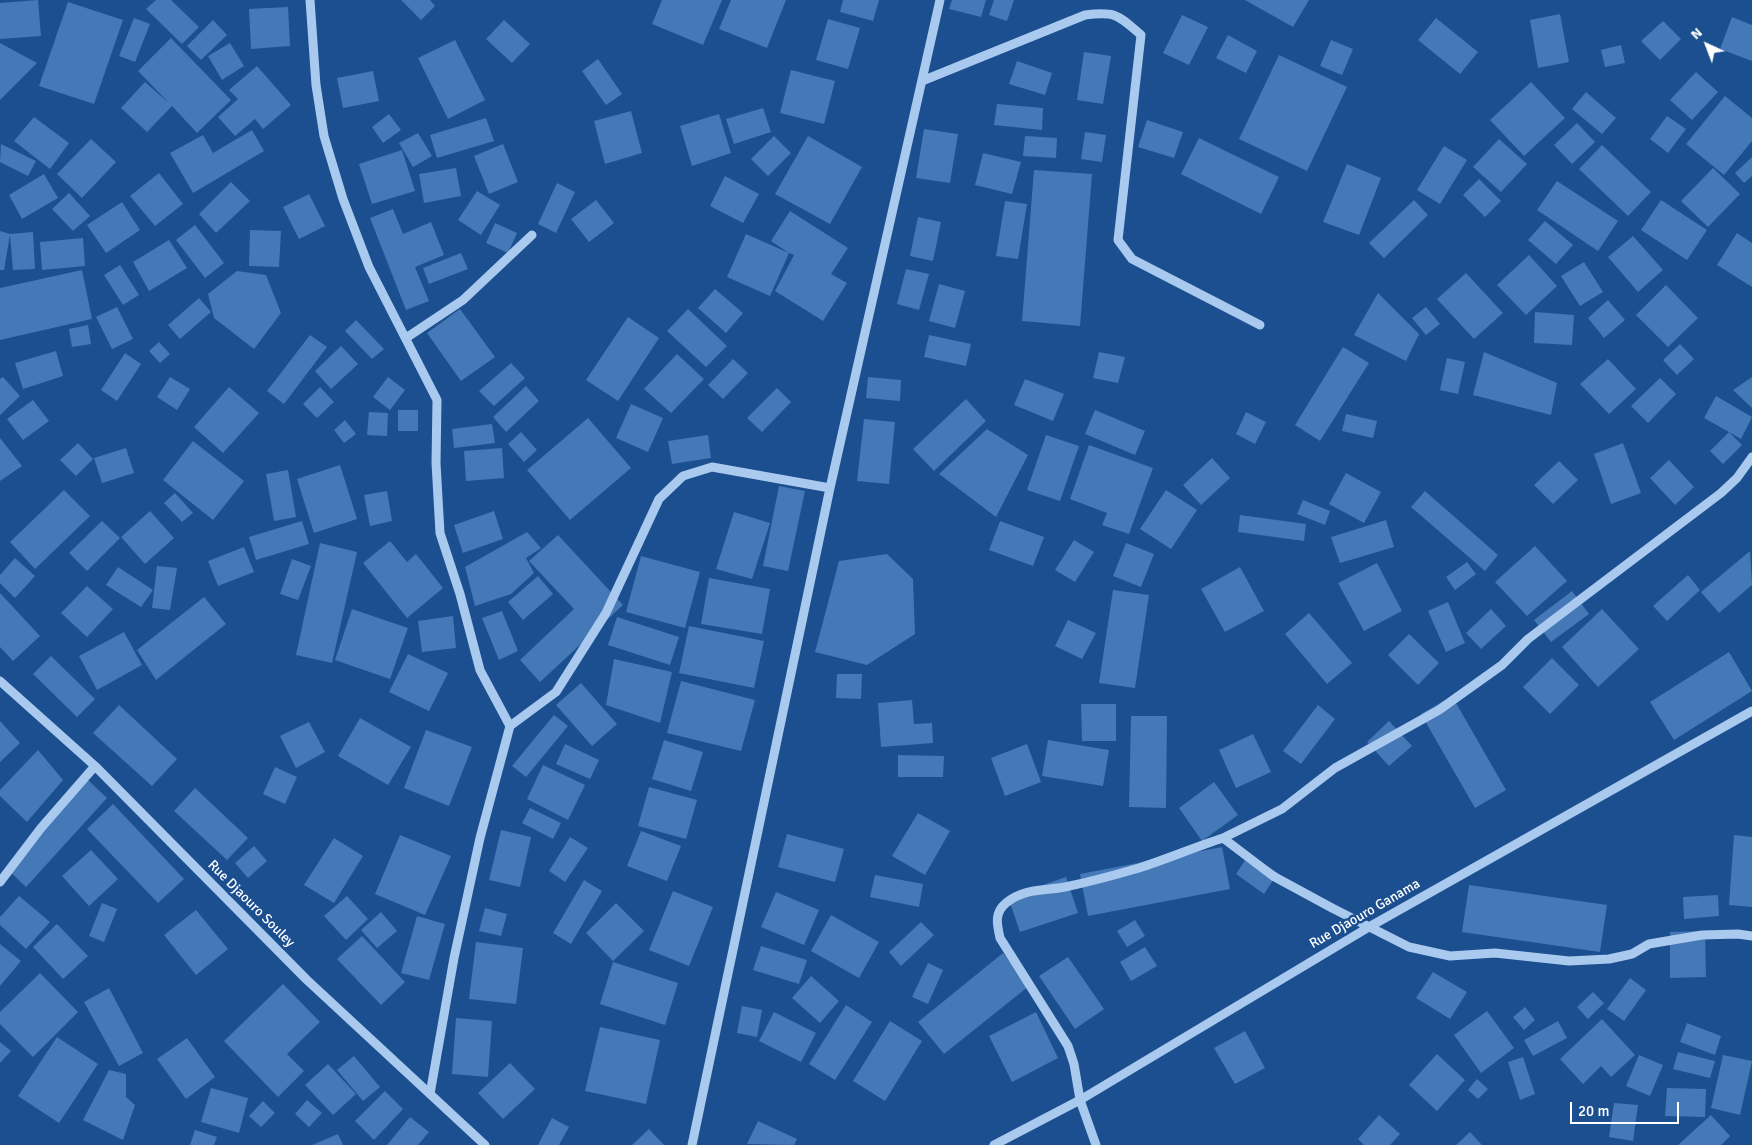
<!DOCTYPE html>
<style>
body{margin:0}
#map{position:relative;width:1752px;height:1145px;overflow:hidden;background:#1b4f8f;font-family:Signika,sans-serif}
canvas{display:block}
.north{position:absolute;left:1682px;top:20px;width:50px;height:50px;-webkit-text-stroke:4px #1b4f8f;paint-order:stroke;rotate:317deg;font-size:14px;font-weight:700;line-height:20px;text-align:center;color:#fff}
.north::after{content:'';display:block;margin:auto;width:18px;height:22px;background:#fff;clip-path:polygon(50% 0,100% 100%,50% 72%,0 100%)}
.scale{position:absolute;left:1570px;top:1102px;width:109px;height:22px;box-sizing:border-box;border:2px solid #fff;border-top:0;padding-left:6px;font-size:15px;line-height:18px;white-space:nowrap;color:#fff;-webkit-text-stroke:4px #1b4f8f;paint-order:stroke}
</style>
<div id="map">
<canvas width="1752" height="1145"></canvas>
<div class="north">N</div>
<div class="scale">20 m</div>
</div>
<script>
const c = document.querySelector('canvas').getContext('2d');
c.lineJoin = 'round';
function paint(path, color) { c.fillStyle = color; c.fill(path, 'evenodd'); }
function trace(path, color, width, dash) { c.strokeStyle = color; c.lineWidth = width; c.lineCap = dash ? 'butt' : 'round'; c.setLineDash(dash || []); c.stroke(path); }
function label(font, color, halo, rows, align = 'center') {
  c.font = font + ' Signika,sans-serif'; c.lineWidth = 5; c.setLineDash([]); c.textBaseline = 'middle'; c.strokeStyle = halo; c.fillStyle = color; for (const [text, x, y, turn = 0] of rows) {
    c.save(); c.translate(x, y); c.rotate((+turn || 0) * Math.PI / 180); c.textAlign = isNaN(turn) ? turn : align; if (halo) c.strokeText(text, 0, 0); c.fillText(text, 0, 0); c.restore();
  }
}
paint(new Path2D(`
 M38,0L41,36L0,39V3Z
 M156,0H171L199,27L182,44L146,9Z
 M401,0H430L435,6L421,20Z
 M662,0H722L703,45L652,24Z
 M731,0H786L767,48L719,29Z
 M843,0H879L873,21L840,12Z
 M952,0H986L981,17L949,9Z
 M994,0H1014L1007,21L989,15Z
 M1245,0H1309L1293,27Z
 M68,2L123,20L94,104L39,86Z
 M288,7L290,46L251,49L249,9Z
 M1560,14L1569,62L1538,68L1530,20Z
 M1182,15L1208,27L1189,65L1163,53Z
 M1732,17L1752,25V61L1720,49Z
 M134,18L150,24L135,62L119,56Z
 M1436,18L1478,52L1460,74L1418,40Z
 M828,19L860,28L848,69L816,60Z
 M213,20L227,35L201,60L187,46Z
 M504,20L530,44L512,63L486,39Z
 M1663,21L1681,39L1660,60L1641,41Z
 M1228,35L1257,51L1246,73L1216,58Z
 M171,38L231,100L197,133L172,106L147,132L121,108L145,82L169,103L138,71Z
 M455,40L485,100L448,119L418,58Z
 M1331,40L1353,49L1342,75L1320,66Z
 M0,43L37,63L0,100Z
 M230,43L244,66L222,80L208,56Z
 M1621,45L1625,63L1605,67L1601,50Z
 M1084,52L1111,56L1103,104L1077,100Z
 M1279,55L1347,87L1307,171L1239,139Z
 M598,59L622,94L606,105L582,71Z
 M1017,61L1052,73L1045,95L1009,84Z
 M257,66L291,105L263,129L255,119L235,136L218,117L238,99L229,90Z
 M791,70L835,81L824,124L780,113Z
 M373,71L379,101L343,108L337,78Z
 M1696,72L1718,92L1692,120L1670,100Z
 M1531,82L1565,118L1524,156L1490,120Z
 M1586,92L1616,118L1602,134L1572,109Z
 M1725,96L1752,118V141L1724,175L1686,144Z
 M997,104L1043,108L1042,130L994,125Z
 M763,108L771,132L734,144L726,119Z
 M631,111L642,153L605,164L594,121Z
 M389,114L401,130L383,143L372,127Z
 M719,114L731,153L692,166L680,126Z
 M1667,116L1686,129L1668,153L1650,139Z
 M34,117L69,143L50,169L14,141Z
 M486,118L494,141L437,158L430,135Z
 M1147,120L1183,132L1174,158L1138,147Z
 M1577,123L1595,142L1572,164L1554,145Z
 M924,129L958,134L950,183L916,178Z
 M252,130L264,151L193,193L170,153L203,135L213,153Z
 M1085,132L1106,135L1102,162L1081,159Z
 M418,133L432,156L413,167L399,143Z
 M774,136L791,153L768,176L751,159Z
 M808,136L862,167L830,224L775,194Z
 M1025,136L1057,138L1056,158L1023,156Z
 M1199,138L1279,177L1261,214L1181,174Z
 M91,139L116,162L82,198L57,174Z
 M1499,139L1527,164L1501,192L1473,167Z
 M1,144L36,161L28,176L0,162Z
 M503,144L518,182L489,194L474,156Z
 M1602,145L1651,192L1628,216L1579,169Z
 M1444,146L1467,160L1440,204L1417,190Z
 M402,150L415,191L372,204L359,164Z
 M983,153L1021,162L1012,194L975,185Z
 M1752,157V176L1744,183L1735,173Z
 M1347,164L1381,178L1359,235L1323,222Z
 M456,168L461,196L424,203L419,174Z
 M1713,168L1740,194L1708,227L1681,201Z
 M1034,170L1092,174L1080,326L1022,321Z
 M159,173L183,204L155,226L130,196Z
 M44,174L58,198L22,219L9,195Z
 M725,176L759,194L743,223L710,206Z
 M1479,179L1501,201L1485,217L1463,195Z
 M1557,181L1618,221L1598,251L1537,210Z
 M231,182L250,201L216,233L199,214Z
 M557,183L575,192L556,233L538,224Z
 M477,191L500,205L481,235L458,220Z
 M69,193L90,216L73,231L52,209Z
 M309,194L325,226L299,239L283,207Z
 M596,200L614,223L589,242L571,219Z
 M1414,200L1428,215L1384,258L1369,243Z
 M1661,200L1707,230L1687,260L1641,230Z
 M1005,201L1027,204L1018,259L996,256Z
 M122,202L140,230L106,253L87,225Z
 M393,209L403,234L431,222L444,255L415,267L429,301L406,310L370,218Z
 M790,211L848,248L831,274L847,283L823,321L775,291L794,255L789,253L770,296L727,277L746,234L789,253L771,241Z
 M918,217L941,222L933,261L910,256Z
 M1545,221L1573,245L1556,264L1528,240Z
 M495,223L517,233L508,253L486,243Z
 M195,225L224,263L205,278L176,240Z
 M250,230L281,231L279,267L249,266Z
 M0,231L10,234L33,232L35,269L13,270L10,235L4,270H0Z
 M1737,233L1752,243V287L1717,265Z
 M1633,236L1663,270L1638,292L1608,257Z
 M83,238L85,266L42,270L40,242Z
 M169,240L187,268L149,291L133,262Z
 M461,253L468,269L429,284L423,268Z
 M1529,255L1557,286L1526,315L1497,285Z
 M1584,262L1603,292L1580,306L1561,276Z
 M120,265L139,295L123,305L104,275Z
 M906,269L929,274L919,310L897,304Z
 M82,270L92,319L0,340V288Z
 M237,271L266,275L281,313L254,349L214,318L208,294Z
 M1466,273L1503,313L1474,339L1437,299Z
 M939,284L965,291L955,328L929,321Z
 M1666,285L1698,318L1668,347L1636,315Z
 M715,289L743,313L726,333L698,308Z
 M1378,293L1419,334L1406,361L1354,335Z
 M199,298L211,312L180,339L168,325Z
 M1608,300L1625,320L1604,338L1588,318Z
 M117,307L133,339L112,349L96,317Z
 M1426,307L1440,324L1426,335L1412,318Z
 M460,309L495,357L461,381L427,333Z
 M688,309L727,346L706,367L667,331Z
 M1535,312L1574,315L1572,345L1534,343Z
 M628,317L659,338L618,401L586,380Z
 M356,320L384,349L372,359L345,331Z
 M88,325L91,344L72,347L69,329Z
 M310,335L327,347L284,404L267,391Z
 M929,335L971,344L966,366L924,357Z
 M159,342L170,354L160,363L149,351Z
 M1680,344L1694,359L1677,375L1663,360Z
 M341,346L358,364L331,389L315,371Z
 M1343,347L1369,363L1320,441L1295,425Z
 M56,351L63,376L23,389L15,363Z
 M1099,352L1125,357L1118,383L1093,378Z
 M1484,352L1557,383L1551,415L1473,395Z
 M125,353L141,364L117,401L101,390Z
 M677,354L704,379L671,413L644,389Z
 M1447,358L1465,362L1458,394L1440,390Z
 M733,359L748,373L723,399L708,385Z
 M1608,359L1636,389L1609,414L1580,384Z
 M511,363L525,378L494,406L479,391Z
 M3,377L20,396L0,415V379Z
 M170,377L190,389L177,410L157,397Z
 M388,377L405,390L390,410L373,397Z
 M868,377L901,380L900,401L866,398Z
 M1752,377V408L1733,390Z
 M1660,378L1676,394L1648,423L1631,406Z
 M1025,379L1064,394L1053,421L1014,405Z
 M526,386L539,401L506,432L493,417Z
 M229,387L259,413L223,453L194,427Z
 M320,387L334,402L317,418L303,404Z
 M777,388L791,402L762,432L747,418Z
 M1716,396L1752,417L1741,439L1729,432L1742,445L1723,464L1710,451L1729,432L1704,418Z
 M966,399L986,421L934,471L913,449Z
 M33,400L49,421L23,440L7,419Z
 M631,404L663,418L648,452L616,438Z
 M398,410H418V431H398Z
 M1095,410L1145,431L1135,455L1085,434Z
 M369,412L388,413L387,436L367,435Z
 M1246,412L1266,422L1255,444L1236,434Z
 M1346,414L1377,421L1373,438L1342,431Z
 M588,418L631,468L570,520L527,470Z
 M864,419L895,422L889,484L857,481Z
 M345,420L356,434L344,443L334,430Z
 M492,424L495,443L454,448L452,429Z
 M987,429L1028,455L996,517L939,474Z
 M521,432L537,450L524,462L508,444Z
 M708,435L711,458L672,464L668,441Z
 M1046,435L1079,446L1060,501L1027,490Z
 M0,438L22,466L0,481Z
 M193,441L244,481L213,520L163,480Z
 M78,443L93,459L76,476L60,460Z
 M1623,443L1641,493L1611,504L1594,454Z
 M1089,445L1153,468L1129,534L1102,525L1107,513L1070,499Z
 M126,448L134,473L102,483L94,458Z
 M502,448L504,478L466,481L464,451Z
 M1212,458L1230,478L1201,505L1183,485Z
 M1669,460L1694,487L1675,505L1650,478Z
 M1559,461L1578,480L1553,504L1534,485Z
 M340,465L357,519L314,533L297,479Z
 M288,470L296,517L274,521L266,474Z
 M1346,473L1381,492L1364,523L1329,504Z
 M779,486L805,491L788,571L763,566Z
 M64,490L90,516L35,569L10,542Z
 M1166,490L1197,510L1171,549L1140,529Z
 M387,491L392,521L370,526L364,495Z
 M1425,491L1498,555L1485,571L1411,507Z
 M175,493L193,513L182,522L164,503Z
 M1303,500L1330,511L1325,525L1297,514Z
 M150,511L174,538L145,564L121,537Z
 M494,511L503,539L463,553L454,525Z
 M734,512L770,523L752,579L716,569Z
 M1240,515L1306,524L1304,541L1238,532Z
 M1386,520L1394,547L1340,563L1331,537Z
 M102,521L120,538L87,571L69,553Z
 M302,521L309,544L256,560L249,537Z
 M1000,521L1044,537L1033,566L989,550Z
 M527,532L541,548L526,558L534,573L511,594L475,606L465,567Z
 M558,535L623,605L540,682L520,660L574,609L529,561Z
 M1074,540L1094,552L1075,582L1055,570Z
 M390,541L407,562L416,554L443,588L407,618L363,563Z
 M320,543L357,552L332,663L296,655Z
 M1126,543L1154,554L1141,587L1113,576Z
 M1535,546L1567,581L1527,616L1495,582Z
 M244,547L254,572L218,586L208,561Z
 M1750,551L1752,585L1719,613L1701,592Z
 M887,554L913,579L915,634L867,665L815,652L839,561Z
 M641,556L700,572L685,628L626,612Z
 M15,558L35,576L15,598L0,583V575Z
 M292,559L311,566L298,600L280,594Z
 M1467,562L1476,574L1455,590L1446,577Z
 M1377,563L1402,611L1364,631L1338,583Z
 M157,566L177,568L170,610L152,608Z
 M118,567L153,590L141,607L106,585Z
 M1240,567L1264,611L1225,632L1201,589Z
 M1688,575L1700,590L1667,621L1653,606Z
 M538,576L553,594L523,620L508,602Z
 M709,578L770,589L762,634L701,624Z
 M87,586L113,609L87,637L61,613Z
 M1113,590L1149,595L1135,688L1099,683Z
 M1572,591L1589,614L1551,642L1534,620Z
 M0,593L40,636L13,661L0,647Z
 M204,597L226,624L156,680L137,650Z
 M1448,602L1465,643L1446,652L1428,611Z
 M352,609L408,628L390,679L335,660Z
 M1491,609L1506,626L1481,649L1466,633Z
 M1602,609L1639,649L1598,687L1562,647Z
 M502,611L518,651L499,660L482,618Z
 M1309,613L1352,663L1327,684L1285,634Z
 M453,616L456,648L422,652L418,621Z
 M617,617L679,637L670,665L608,645Z
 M1068,620L1096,633L1082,659L1055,646Z
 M689,626L764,641L754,688L679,673Z
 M124,632L142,665L97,690L79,656Z
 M1409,634L1439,663L1418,685L1388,655Z
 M1729,652L1752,691L1674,740L1650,702Z
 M408,654L448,673L429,711L389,692Z
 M51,656L95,699L77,717L33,674Z
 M1552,658L1579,685L1550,714L1523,687Z
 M614,659L672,672L660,723L606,705Z
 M837,674H862L861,699L836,698Z
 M681,681L755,700L741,751L667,733Z
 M581,683L617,724L592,746L556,705Z
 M1452,696L1506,790L1475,808L1421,714Z
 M912,700L914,724L932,723L933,743L881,747L878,703Z
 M1081,704H1116V741H1082Z
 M119,705L177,759L152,786L93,733Z
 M1318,705L1335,719L1301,764L1283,751Z
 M554,715L568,726L526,777L512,766Z
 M1131,716H1167L1166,808L1129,807Z
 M360,718L411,747L388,785L338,756Z
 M0,721L20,743L0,762Z
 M1389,721L1412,746L1389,766L1367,742Z
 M309,722L325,752L296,768L280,736Z
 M426,730L472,747L449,806L404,788Z
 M1253,734L1271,772L1236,788L1219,750Z
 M664,740L703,752L691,791L652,779Z
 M1048,740L1109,750L1103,786L1042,776Z
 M565,744L599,760L590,779L556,764Z
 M1027,744L1041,782L1005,796L991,758Z
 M38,750L63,780L27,822L0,796V790Z
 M898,755L944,756L943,777H898Z
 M543,765L585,785L568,820L527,799Z
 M275,767L297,777L285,804L263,794Z
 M87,779L107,798L26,887L6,868Z
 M1214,782L1238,815L1202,841L1179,808Z
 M649,787L697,800L686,839L638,826Z
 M195,788L248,838L227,860L174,811Z
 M113,804L184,879L158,903L87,829Z
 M530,808L561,823L553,839L522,823Z
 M918,813L950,831L925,875L892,856Z
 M501,830L531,837L520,887L489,880Z
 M641,831L681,846L667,881L627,866Z
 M787,834L844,849L835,882L778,867Z
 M400,835L451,856L425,915L375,894Z
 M1734,835L1752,837V907L1729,905Z
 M570,837L588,848L565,882L549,871Z
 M334,838L363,856L334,903L304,885Z
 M254,846L267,861L248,878L235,863Z
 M1222,847L1230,889L1088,916L1080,874Z
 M91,850L118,879L89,906L62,876Z
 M1249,854L1278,873L1264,894L1236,874Z
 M875,875L923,884L919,907L870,897Z
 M1066,877L1078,913L1020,932L1008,897Z
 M584,880L602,891L571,944L553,933Z
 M1469,885L1607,905L1600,952L1462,932Z
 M673,891L713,907L689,966L649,950Z
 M776,892L819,910L804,945L761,927Z
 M1718,895L1719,916L1684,919L1683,897Z
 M19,896L50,922L26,949L0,925V917Z
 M347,896L368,919L346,940L324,916Z
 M102,903L117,909L104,942L89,936Z
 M616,903L644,931L613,961L586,933Z
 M485,908L507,914L501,936L479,931Z
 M196,910L228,949L196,975L164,935Z
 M381,912L397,931L377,948L361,930Z
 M831,915L879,942L859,978L811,951Z
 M417,916L445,924L429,980L401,973Z
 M1135,920L1145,936L1127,947L1117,931Z
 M921,922L934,935L901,966L889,952Z
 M57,924L88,956L63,979L33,947Z
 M1705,931L1706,977L1670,978V932Z
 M362,936L405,982L381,1005L337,959Z
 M476,942L523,948L516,1004L469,999Z
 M0,944L21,961L0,986Z
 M761,946L807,960L799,984L753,970Z
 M1145,947L1157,966L1131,981L1120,962Z
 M1003,953L1029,986L944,1054L918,1022Z
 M1068,957L1104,1009L1075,1029L1039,976Z
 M613,962L678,983L665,1025L600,1004Z
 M928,963L943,970L928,1004L912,997Z
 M1433,972L1467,992L1450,1019L1416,998Z
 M40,973L78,1012L33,1057L0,1024V1012Z
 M811,976L839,1001L820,1023L792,998Z
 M1630,978L1646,990L1624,1021L1607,1009Z
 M283,984L320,1022L287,1054L304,1071L278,1097L224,1041Z
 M109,988L143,1053L119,1066L84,1002Z
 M1593,992L1604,1003L1588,1019L1577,1007Z
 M846,1005L872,1022L835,1080L809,1064Z
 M742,1006L762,1010L757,1037L737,1033Z
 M1525,1007L1535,1020L1524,1030L1513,1017Z
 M1487,1011L1514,1048L1481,1073L1454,1035Z
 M774,1012L816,1033L801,1062L759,1041Z
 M1036,1012L1058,1058L1012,1082L989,1036Z
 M456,1018L492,1021L488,1077L452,1074Z
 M1602,1019L1635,1055L1611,1077L1601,1066L1583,1084L1560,1059Z
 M890,1021L922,1041L885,1101L853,1081Z
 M1558,1021L1567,1038L1533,1056L1524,1040Z
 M1687,1023L1721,1036L1715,1055L1680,1042Z
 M600,1027L660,1040L646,1104L585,1091Z
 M1245,1031L1265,1068L1235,1084L1214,1048Z
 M57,1037L98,1064L59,1123L18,1096Z
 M187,1038L215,1077L186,1099L157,1059Z
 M0,1042L11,1051L0,1063Z
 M1678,1052L1715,1061L1710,1078L1673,1069Z
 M1437,1054L1465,1080L1437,1111L1409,1085Z
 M1639,1055L1663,1065L1650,1096L1626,1086Z
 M1723,1055L1752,1061L1740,1115L1711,1108Z
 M354,1056L380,1087L363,1101L337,1070Z
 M1523,1057L1535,1094L1520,1100L1508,1062Z
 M510,1063L535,1089L503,1119L478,1093Z
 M328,1064L356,1094L333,1115L305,1085Z
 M109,1070L126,1074V1097L135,1105L123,1140L83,1120Z
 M1477,1079L1488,1089L1478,1099L1468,1090Z
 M211,1088L248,1098L239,1133L201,1122Z
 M1667,1088L1706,1089L1705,1117L1665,1116Z
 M385,1091L403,1109L374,1140L355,1121Z
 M307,1100L322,1113L309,1127L295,1114Z
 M263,1101L275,1113L261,1127L249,1116Z
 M1614,1103L1638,1105L1633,1141L1609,1137Z
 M1379,1115L1400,1134L1390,1145H1364L1358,1139Z
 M1711,1115L1730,1136L1721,1145H1678Z
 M410,1117L429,1132L418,1145H387Z
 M552,1118L569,1127L559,1145H538Z
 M758,1121L797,1139L794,1145L747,1144Z
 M649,1129L664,1145H632Z
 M195,1130L217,1137L214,1145H190Z
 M1470,1132L1482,1145H1456Z
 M338,1134L343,1145H312Z`), '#4478b7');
trace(new Path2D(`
 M310,0L316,85L324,136L343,199L369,267L437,400L436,463L440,533L460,594L480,670L510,726L480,838L454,958L430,1094
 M922,81L1085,15C1116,11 1118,15 1141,35L1118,240L1132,259L1260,325
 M406,338L463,300L532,235
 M0,681L95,766L307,980L485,1145
 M510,726L556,692L606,613L659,499L683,476L712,467L830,488
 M1223,838L1282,809L1335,768L1439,710L1502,665L1528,639L1721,493L1737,478L1752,457
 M0,882L41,828L95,766
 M692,1145L830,488L940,0
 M994,1145L1080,1100L1369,927L1752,711
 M1096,1145L1080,1100L1074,1064L1068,1046L1000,938C997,924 994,913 1006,903C1024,888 1044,891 1065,887C1089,882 1115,875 1139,868C1167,859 1195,847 1223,838L1273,876L1332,908L1409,947L1450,956L1495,953L1569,961L1609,959L1632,954L1649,944L1702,935L1738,934L1752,936`), '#a9c9ee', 9);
label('14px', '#fff', '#1b4f8f', [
 ["Rue Djaouro Souley",251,904,45],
 ["Rue Djaouro Ganama",1365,914,-30]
]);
</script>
